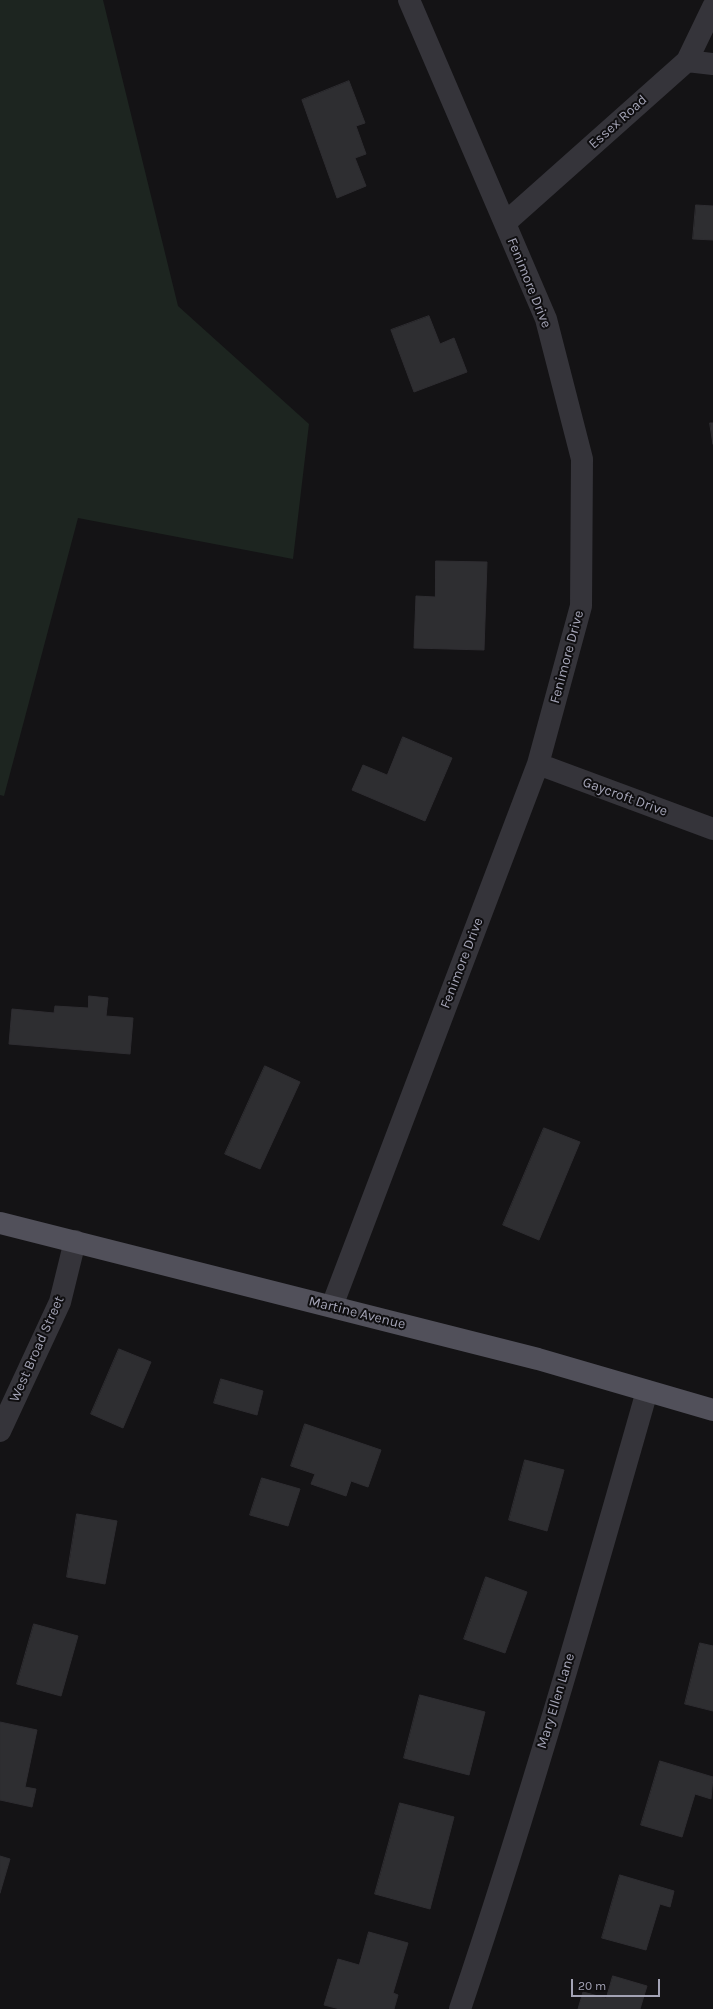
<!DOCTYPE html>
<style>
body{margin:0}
#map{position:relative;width:713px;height:2009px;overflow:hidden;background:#141315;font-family:Karla,sans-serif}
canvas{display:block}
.scale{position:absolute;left:571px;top:1979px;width:89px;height:18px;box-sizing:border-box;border:2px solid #a4a4b6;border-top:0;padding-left:5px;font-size:12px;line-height:14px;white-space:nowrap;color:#a4a4b6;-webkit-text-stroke:3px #0f0e10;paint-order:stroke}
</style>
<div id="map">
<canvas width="713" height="2009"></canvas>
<div class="scale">20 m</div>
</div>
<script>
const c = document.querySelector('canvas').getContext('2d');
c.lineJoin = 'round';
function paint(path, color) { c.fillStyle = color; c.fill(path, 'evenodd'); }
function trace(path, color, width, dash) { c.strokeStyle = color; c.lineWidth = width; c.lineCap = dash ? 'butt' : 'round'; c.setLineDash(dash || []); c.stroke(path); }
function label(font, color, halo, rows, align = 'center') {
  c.font = font + ' Karla,sans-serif'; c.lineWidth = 4; c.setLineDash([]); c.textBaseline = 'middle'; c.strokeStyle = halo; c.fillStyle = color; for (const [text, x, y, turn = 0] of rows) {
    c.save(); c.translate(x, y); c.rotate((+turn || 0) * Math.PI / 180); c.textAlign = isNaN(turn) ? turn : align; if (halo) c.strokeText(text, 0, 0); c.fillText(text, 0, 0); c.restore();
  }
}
paint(new Path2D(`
 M0,0H103L178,306L309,424L293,559L78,518L4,796L0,795Z`), '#1d2520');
const building = new Path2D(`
 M349,81L365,123L356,126L366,154L355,158L366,186L337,198L302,100Z
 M696,205L713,206V240L693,239Z
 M429,316L440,344L454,338L467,372L414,392L391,330Z
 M710,423H713V444Z
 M436,561L487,562L484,650L414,648L416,596L435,597Z
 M403,737L452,758L425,821L352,790L363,765L387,775Z
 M89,996L108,998L106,1016L133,1018L130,1054L9,1044L12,1009L54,1013L55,1006L88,1008Z
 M265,1066L300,1082L260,1169L225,1154Z
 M544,1128L580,1142L539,1240L503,1225Z
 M119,1349L151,1362L123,1428L91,1414Z
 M221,1379L263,1391L257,1415L214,1403Z
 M305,1424L381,1450L368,1487L351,1481L346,1496L311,1484L315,1474L291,1466Z
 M525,1460L564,1470L547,1531L509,1520Z
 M262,1478L300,1489L288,1526L250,1515Z
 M77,1514L117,1521L105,1584L67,1577Z
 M486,1577L527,1592L505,1653L464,1639Z
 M34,1624L78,1636L61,1696L17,1684Z
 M700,1643L713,1646V1711L685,1704Z
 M420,1695L485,1712L469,1775L404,1758Z
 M0,1722L37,1730L25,1787L36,1789L32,1807L0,1800Z
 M660,1761L713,1777L711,1799L695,1794L682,1837L641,1825Z
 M400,1803L454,1817L430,1909L375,1894Z
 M0,1856L10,1859L0,1893Z
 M620,1875L674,1891L670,1907L660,1904L646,1950L602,1938Z
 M369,1932L408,1943L393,1993L398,1995L394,2009H340L324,2005L338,1959L359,1965Z
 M613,1976L647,1986L640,2009H578L583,1992L606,1998Z`);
paint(building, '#2e2e31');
trace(building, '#2e2d31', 1);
trace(new Path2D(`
 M687,61L713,64
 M505,223L687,61L713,7
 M538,764L713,829
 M332,1306L538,764L581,606L582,459L546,319L409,0
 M0,1431L60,1302L75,1241
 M460,2009C529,1805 588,1598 647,1391`), '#35343a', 22);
trace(new Path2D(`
 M0,1223L538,1359L713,1410`), '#51505a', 22);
label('14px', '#a4a4b6', '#0f0e10', [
 ["Essex Road",618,122,-42],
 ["Fenimore Drive",529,283,68],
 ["Fenimore Drive",567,657,-75],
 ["Gaycroft Drive",625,797,20],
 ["Fenimore Drive",462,963,-69],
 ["Martine Avenue",357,1313,14],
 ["West Broad Street",37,1349,-66],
 ["Mary Ellen Lane",556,1701,-73]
]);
</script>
